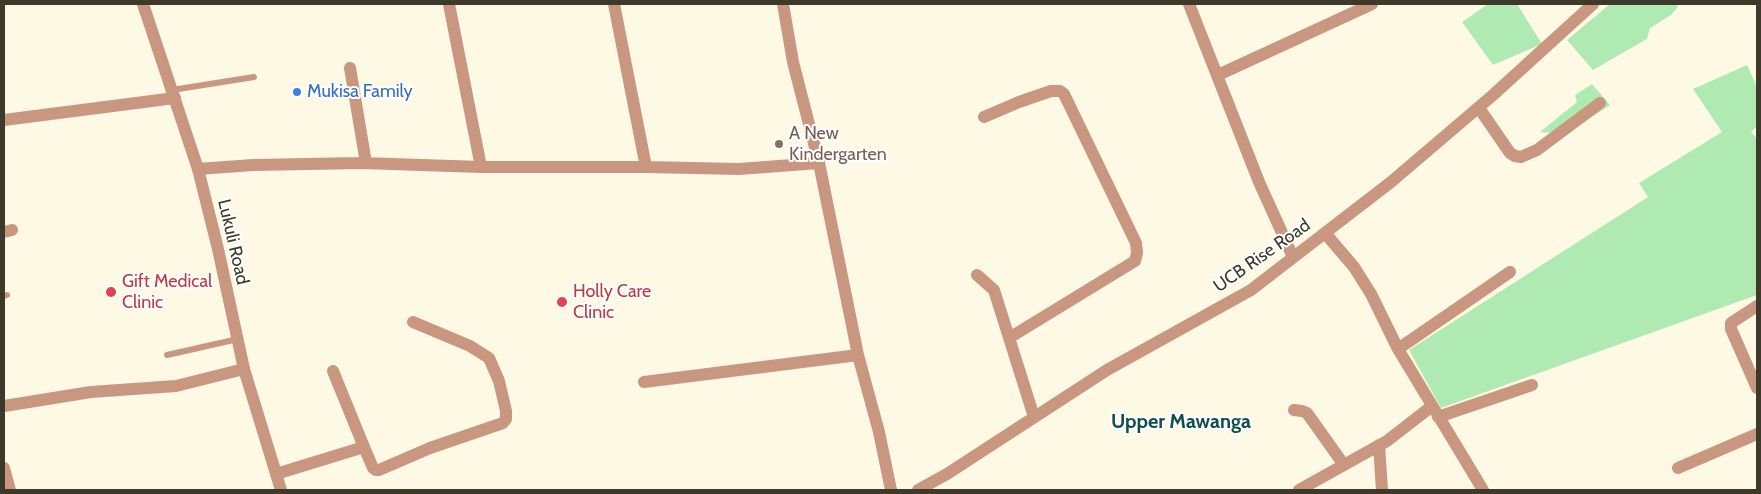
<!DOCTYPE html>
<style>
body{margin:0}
#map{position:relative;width:1761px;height:494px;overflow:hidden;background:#fef9e4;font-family:Cabin,sans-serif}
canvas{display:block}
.frame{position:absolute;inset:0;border:5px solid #3d3a2c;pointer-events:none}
</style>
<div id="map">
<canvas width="1761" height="494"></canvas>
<div class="frame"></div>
</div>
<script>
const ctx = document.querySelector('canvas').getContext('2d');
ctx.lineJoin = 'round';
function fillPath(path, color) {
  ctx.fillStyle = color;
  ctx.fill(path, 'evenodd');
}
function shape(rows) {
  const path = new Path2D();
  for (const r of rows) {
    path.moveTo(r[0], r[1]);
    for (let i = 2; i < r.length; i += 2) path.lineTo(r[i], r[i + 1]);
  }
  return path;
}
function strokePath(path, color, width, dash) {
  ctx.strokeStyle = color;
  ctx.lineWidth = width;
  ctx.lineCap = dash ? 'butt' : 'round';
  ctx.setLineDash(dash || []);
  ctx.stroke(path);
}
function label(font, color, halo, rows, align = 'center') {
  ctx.font = font + ' Cabin,sans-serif';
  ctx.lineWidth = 4;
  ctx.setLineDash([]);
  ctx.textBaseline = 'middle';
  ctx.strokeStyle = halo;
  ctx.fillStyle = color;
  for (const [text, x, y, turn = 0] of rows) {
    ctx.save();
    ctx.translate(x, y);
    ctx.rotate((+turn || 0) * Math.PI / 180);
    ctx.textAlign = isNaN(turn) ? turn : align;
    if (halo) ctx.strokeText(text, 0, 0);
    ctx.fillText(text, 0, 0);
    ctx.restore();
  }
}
fillPath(shape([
 [1488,4,1517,4,1542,44,1493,65,1462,22],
 [1610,4,1676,4,1678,7,1671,15,1650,28,1647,39,1593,70,1567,40],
 [1747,65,1757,87,1757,126,1751,132,1757,139,1757,295,1441,408,1409,350,1648,197,1639,183,1722,132,1693,89],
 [1592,84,1610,105,1566,134,1540,132,1577,102,1575,95]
]), '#b0eab3');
strokePath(shape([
 [172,90,254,77],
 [4,296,7,295],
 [167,355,238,339]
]), '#c99680', 6);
strokePath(shape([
 [449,4,481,167],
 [614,4,646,167],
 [783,4,793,62,819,163,858,355,879,432,891,490],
 [1189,4,1259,182,1293,257],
 [350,68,366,163],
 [1218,75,1372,4],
 [1479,108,1510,153,1515,156,1521,157,1537,150,1600,103],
 [984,117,1019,102,1051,91,1060,91,1064,94,1136,243,1137,253,1135,261,1009,338],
 [4,120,175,98],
 [198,169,253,165,362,163,481,167,646,167,739,169,819,163],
 [4,232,12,230],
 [1325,233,1354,267,1371,294,1398,349,1483,490],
 [977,275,994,290,1034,417],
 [1757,306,1731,323,1731,329,1757,388],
 [1398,349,1510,272],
 [333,371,364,447],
 [644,382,858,355],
 [4,406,91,392,176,386,244,369],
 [1294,410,1302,411,1307,413,1344,465],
 [1438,417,1532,385],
 [1379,445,1382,490],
 [4,468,10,490],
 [1678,468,1757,434],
 [276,474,364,447,373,468,376,470,379,470,430,448,503,423,506,419,506,411,499,381,489,358,470,346,413,322],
 [918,490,947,474,1107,370,1251,290,1391,182,1493,95,1593,4],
 [1299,490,1387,441,1432,406]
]), '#c99680', 12);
strokePath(shape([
 [143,4,198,169,218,249,244,369,281,490]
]), '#c99680', 12);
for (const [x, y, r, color] of [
 [297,92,5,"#3f7fe0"],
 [779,144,5,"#8d6e63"],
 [111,292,6,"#e0444e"],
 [562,302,6,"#e0444e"]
]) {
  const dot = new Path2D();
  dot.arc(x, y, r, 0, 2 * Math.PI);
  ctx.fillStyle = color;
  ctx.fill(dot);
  strokePath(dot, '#fff', 2);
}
label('18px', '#366cbe', '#fff', [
 ["Mukisa Family",307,92]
], 'left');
label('18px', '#785e54', '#fff', [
 ["A New",789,134],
 ["Kindergarten",789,155]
], 'left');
label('18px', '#3d3a2c', '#fff', [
 ["Lukuli Road",233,242,77],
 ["UCB Rise Road",1262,256,-35]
]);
label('18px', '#be3a42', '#fff', [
 ["Gift Medical",122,282],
 ["Clinic",122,303],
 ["Holly Care",573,292],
 ["Clinic",573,313]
], 'left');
label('bold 20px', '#104e4d', '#fff', [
 ["Upper Mawanga",1181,422]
]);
</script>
